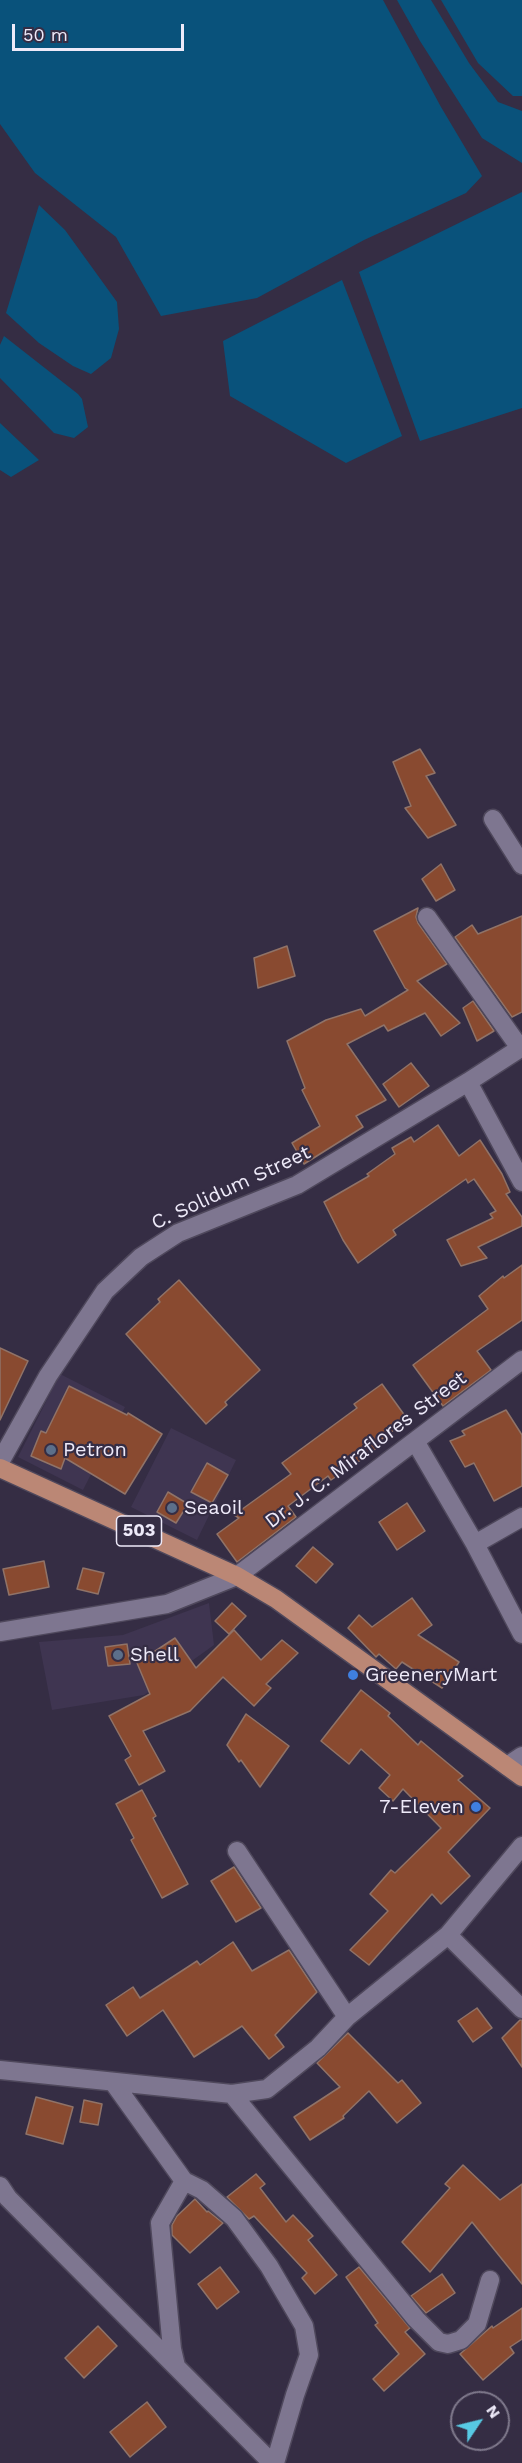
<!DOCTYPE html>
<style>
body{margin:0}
#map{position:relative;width:522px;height:2463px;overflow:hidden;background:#352d44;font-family:"Work Sans",sans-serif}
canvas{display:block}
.north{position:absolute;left:450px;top:2391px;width:60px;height:60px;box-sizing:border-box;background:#352d44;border:2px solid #7f798c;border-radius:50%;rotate:55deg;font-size:16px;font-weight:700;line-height:24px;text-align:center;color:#eeeaf9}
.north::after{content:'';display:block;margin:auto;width:21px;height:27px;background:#57c9e3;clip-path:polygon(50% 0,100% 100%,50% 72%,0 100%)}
.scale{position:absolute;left:12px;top:24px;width:172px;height:27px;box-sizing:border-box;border:3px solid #eeeaf9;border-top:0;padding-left:8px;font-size:18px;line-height:21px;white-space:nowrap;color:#eeeaf9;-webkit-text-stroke:4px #352d44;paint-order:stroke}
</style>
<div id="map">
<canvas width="522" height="2463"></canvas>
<div class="north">N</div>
<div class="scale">50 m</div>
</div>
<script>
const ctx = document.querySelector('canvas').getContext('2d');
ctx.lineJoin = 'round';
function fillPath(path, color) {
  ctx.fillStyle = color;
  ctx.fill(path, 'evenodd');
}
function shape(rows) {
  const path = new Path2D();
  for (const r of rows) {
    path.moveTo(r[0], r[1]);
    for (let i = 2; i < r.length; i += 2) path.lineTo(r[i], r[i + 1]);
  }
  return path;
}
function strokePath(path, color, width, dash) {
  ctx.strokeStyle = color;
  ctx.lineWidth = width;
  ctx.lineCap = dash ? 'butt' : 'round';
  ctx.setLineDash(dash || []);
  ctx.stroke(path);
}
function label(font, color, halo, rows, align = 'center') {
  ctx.font = font + ' "Work Sans",sans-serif';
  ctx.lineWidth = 4.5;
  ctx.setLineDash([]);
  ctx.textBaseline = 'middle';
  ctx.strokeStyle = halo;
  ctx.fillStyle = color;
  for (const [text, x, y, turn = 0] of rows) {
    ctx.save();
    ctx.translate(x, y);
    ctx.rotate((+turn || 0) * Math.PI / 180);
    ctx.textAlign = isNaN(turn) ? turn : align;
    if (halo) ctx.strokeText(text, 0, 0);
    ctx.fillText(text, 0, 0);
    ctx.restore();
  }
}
fillPath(shape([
 [60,1374,125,1407,83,1490,18,1457],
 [171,1428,236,1460,197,1540,131,1507],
 [209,1603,214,1645,144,1695,52,1710,39,1642,123,1635]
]), '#3f3551');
fillPath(shape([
 [0,0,383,0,441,107,482,176,466,193,364,240,257,298,161,316,116,237,35,173,0,124],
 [397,0,431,0,469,63,498,102,522,111,522,163,482,138,420,41],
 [441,0,522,0,522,96,513,96,478,63],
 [522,192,522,408,420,441,359,272],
 [39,205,65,230,117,302,119,329,111,358,91,374,73,366,39,343,6,313],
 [342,280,402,436,346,463,230,396,223,341],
 [4,336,78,394,82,399,88,427,74,438,54,433,0,378,0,345],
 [0,423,39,460,11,477,0,470]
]), '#09527b');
const building = shape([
 [420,749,435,773,426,776,456,825,428,838,405,808,411,806,393,762,420,749],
 [441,864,455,890,436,901,422,879,441,864],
 [418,908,416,917,418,923,447,964,417,981,460,1023,441,1036,425,1013,388,1031,384,1025,347,1044,386,1100,356,1116,363,1127,304,1164,292,1143,320,1126,302,1090,305,1088,287,1041,326,1020,361,1009,365,1016,408,990,405,988,374,931,418,908],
 [522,916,522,1012,512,1017,455,937,472,925,478,934,522,916],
 [287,946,295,976,258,988,254,958,287,946],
 [473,1001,494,1031,477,1041,463,1008,473,1001],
 [411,1063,429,1086,399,1107,383,1084,411,1063],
 [438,1125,459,1156,480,1140,502,1174,510,1192,506,1194,522,1217,522,1226,478,1247,487,1258,461,1266,447,1240,493,1218,490,1214,496,1211,474,1179,468,1183,466,1179,393,1230,396,1235,358,1263,343,1240,324,1202,369,1176,367,1174,395,1154,392,1148,411,1137,414,1142,438,1125],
 [522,1265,522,1320,477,1351,491,1370,443,1406,413,1365,488,1309,479,1296,503,1276,504,1278,522,1265],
 [179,1280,260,1370,225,1402,227,1405,206,1424,126,1334,160,1302,158,1299,179,1280],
 [0,1348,28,1361,0,1420,0,1348],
 [382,1384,408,1420,375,1444,377,1448,358,1462,331,1480,328,1476,288,1506,296,1517,237,1562,217,1534,239,1518,234,1515,291,1474,282,1463,357,1408,354,1404,382,1384],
 [69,1386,127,1415,128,1413,162,1434,125,1494,65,1458,61,1469,31,1456,41,1431,46,1433,69,1386],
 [506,1410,522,1435,522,1486,494,1501,474,1463,465,1467,450,1441,465,1435,462,1431,506,1410],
 [207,1463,228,1475,212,1503,191,1492,207,1463],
 [168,1492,188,1504,176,1523,157,1512,168,1492],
 [407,1503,425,1531,397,1550,379,1522,407,1503],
 [313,1547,333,1564,316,1583,296,1566,313,1547],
 [44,1561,49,1587,9,1595,3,1569,44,1561],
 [83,1568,104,1573,98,1594,77,1589,83,1568],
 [412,1598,432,1625,418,1635,459,1662,442,1688,402,1662,396,1669,379,1654,376,1657,348,1628,359,1615,372,1627,412,1598],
 [232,1603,246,1616,229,1634,215,1621,232,1603],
 [234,1630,261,1660,282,1640,298,1653,266,1684,271,1688,254,1706,223,1677,190,1711,143,1731,165,1771,139,1785,125,1760,131,1756,109,1716,150,1694,137,1663,175,1638,196,1668,234,1630],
 [127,1644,130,1664,108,1666,105,1647,127,1644],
 [361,1690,390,1713,388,1716,418,1745,421,1741,463,1776,458,1780,490,1808,448,1852,470,1876,441,1904,432,1894,369,1965,350,1950,388,1911,370,1894,391,1870,395,1873,441,1828,403,1789,393,1801,379,1788,390,1775,361,1749,349,1764,321,1741,361,1690],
 [246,1714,289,1746,260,1787,241,1760,239,1762,227,1745,246,1714],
 [142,1790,156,1816,153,1818,188,1884,162,1898,131,1840,134,1838,116,1804,142,1790],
 [234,1867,261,1908,236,1922,211,1881,234,1867],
 [233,1942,252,1971,289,1950,317,1992,275,2035,284,2047,269,2059,242,2026,194,2057,163,2010,127,2036,106,2005,133,1987,140,1998,197,1961,200,1965,233,1942],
 [477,2008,492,2028,473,2042,458,2021,477,2008],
 [520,2020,522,2020,522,2067,502,2038,520,2020],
 [348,2033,398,2083,402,2080,421,2103,397,2123,369,2091,343,2116,344,2118,310,2140,294,2117,340,2087,317,2063,348,2033],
 [36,2097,73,2107,63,2144,26,2134,36,2097],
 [84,2100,102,2104,98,2125,80,2122,84,2100],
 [463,2165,500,2200,522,2184,522,2284,472,2222,430,2272,402,2242,450,2188,445,2184,463,2165],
 [256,2174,265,2184,260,2188,286,2222,293,2215,313,2236,308,2240,337,2275,315,2294,302,2278,307,2273,254,2216,249,2219,227,2197,256,2174],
 [195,2199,207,2212,208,2211,223,2223,190,2253,172,2235,172,2225,177,2216,195,2199],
 [220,2267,239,2292,217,2309,198,2284,220,2267],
 [359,2267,410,2328,405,2332,425,2354,384,2391,373,2379,399,2354,375,2325,378,2323,346,2277,359,2267],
 [442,2274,455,2293,426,2313,411,2296,442,2274],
 [522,2308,522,2339,510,2347,514,2353,483,2380,460,2354,492,2326,493,2328,522,2308],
 [98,2326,117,2346,84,2378,65,2358,98,2326],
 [147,2402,166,2427,130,2457,110,2432,147,2402]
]);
fillPath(building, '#894a30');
strokePath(building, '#907368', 1.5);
const minor = shape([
 [493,819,522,865],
 [427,917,520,1048],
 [468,1082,522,1182],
 [415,1441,475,1544,522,1634],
 [0,1462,48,1376,105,1291,141,1257,178,1233,297,1185,468,1082,522,1047],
 [475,1544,522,1517],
 [0,1632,167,1604,237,1576,522,1360],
 [507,1766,522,1756],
 [237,1851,347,2017],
 [448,1935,522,2009],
 [0,2070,232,2094,267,2089,318,2048,347,2017,448,1935,522,1846],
 [113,2082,184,2181,202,2190,234,2218,269,2266,304,2326,309,2355,295,2395,275,2463],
 [232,2094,416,2319,439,2342,448,2344,461,2340,477,2324,490,2280],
 [0,2186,8,2198,272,2463],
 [176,2366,172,2349,160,2223,184,2181]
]);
const major = shape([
 [0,1468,237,1576,276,1599,522,1777]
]);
strokePath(minor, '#4f485c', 21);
strokePath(major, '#4f485c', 21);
strokePath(minor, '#7e7690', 18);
strokePath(major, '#bb8775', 18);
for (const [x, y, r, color] of [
 [51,1450,6,"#5c6f8a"],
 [172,1508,6,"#5c6f8a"],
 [118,1655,6,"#5c6f8a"],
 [353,1675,6,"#3f7fe0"],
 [476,1807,6,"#3f7fe0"]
]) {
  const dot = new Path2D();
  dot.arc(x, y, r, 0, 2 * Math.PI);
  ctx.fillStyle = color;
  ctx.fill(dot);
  strokePath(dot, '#352d44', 2);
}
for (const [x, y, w] of [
 [139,1531,45]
]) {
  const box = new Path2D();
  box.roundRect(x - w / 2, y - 15, w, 30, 4.5);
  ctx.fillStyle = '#352d44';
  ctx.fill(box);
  strokePath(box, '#eeeaf9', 1.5);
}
label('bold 18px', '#eeeaf9', null, [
 ["503",139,1531]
]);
label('20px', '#eeeaf9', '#352d44', [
 ["C. Solidum Street",231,1188,-25],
 ["Dr. J. C. Miraflores Street",366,1450,-37]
]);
label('20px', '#eeeaf9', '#352d44', [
 ["Petron",63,1450],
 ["Seaoil",184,1508],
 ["Shell",130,1655],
 ["GreeneryMart",365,1675],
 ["7-Eleven",464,1807,"right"]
], 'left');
</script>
